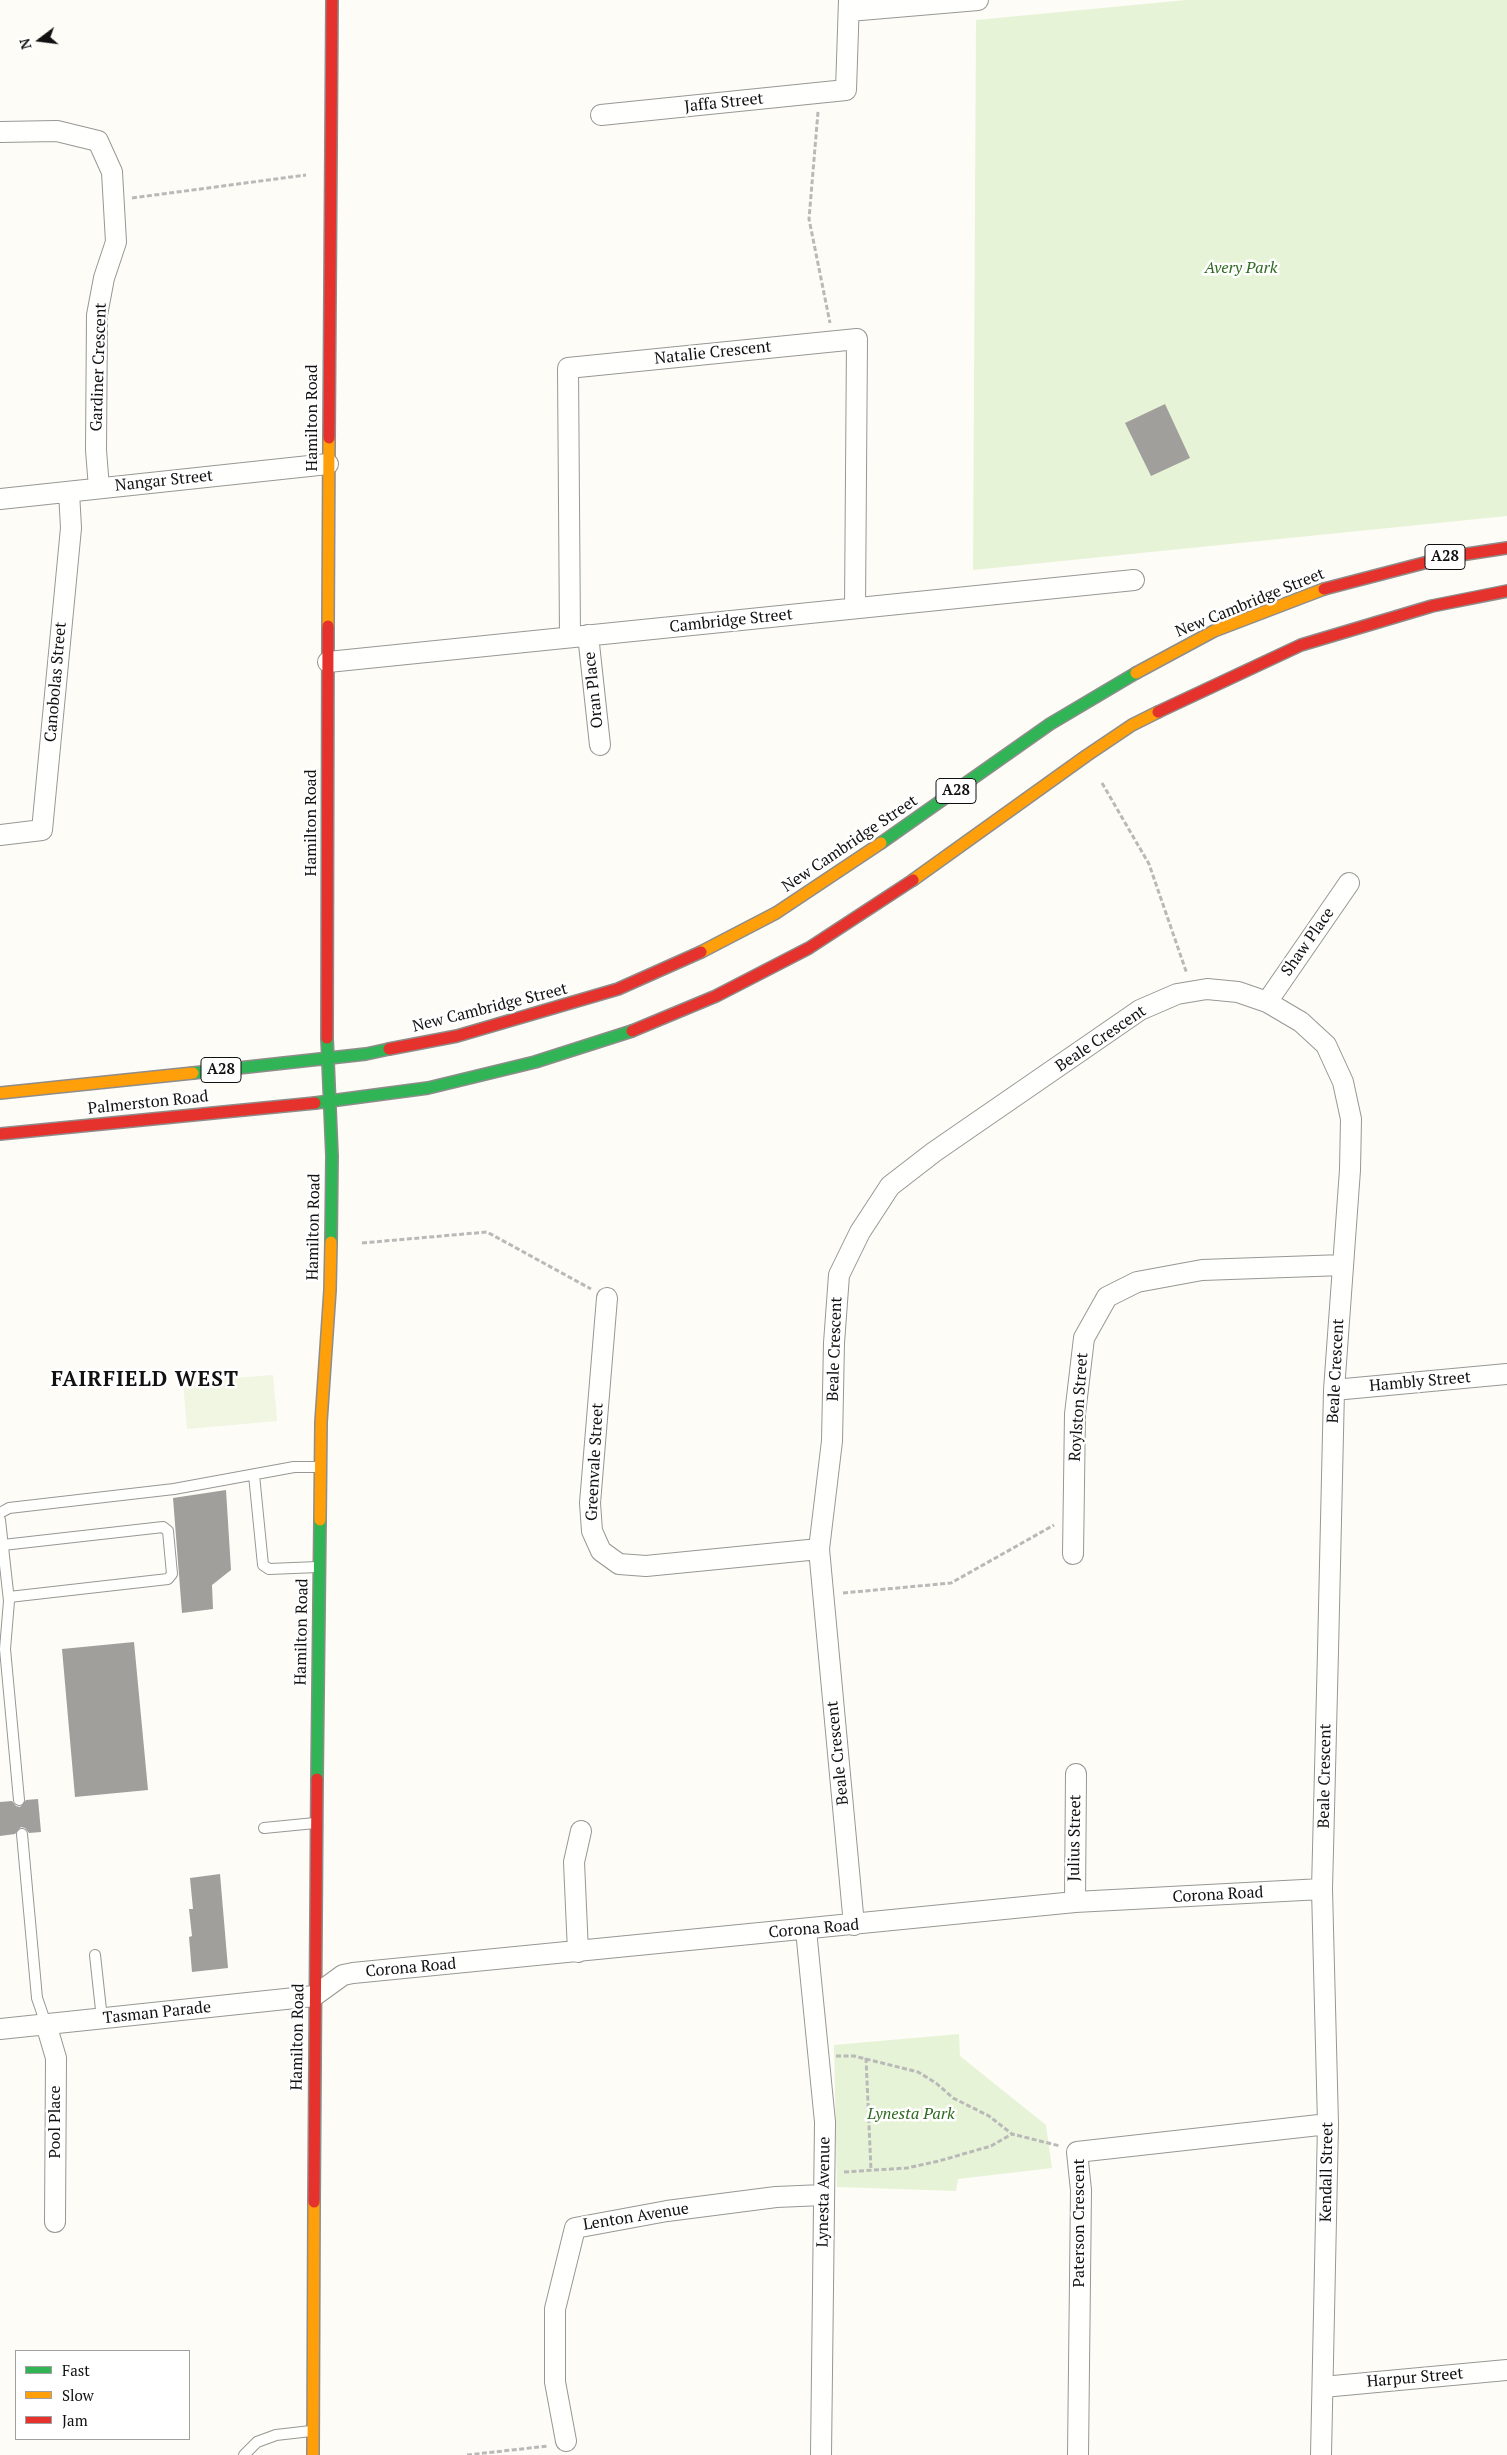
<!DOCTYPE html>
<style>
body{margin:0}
#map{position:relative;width:1507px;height:2455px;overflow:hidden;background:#fdfcf7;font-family:"PT Serif",serif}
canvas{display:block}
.legend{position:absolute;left:15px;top:2350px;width:175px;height:90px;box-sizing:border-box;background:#fff;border:1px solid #a0a0a0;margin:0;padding:6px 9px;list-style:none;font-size:15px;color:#111}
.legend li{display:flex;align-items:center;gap:10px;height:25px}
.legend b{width:25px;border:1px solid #a0a0a0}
.north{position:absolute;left:15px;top:15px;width:50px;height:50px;-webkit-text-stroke:4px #fff;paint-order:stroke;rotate:255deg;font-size:14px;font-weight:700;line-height:20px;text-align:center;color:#111}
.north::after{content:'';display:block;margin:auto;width:18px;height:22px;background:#111;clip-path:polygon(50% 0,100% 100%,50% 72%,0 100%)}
</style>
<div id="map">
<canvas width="1507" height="2455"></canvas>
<ul class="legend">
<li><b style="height:6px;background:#30b455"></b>Fast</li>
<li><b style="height:6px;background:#ff9f0a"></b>Slow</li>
<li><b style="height:6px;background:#e5322d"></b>Jam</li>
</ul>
<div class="north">N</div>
</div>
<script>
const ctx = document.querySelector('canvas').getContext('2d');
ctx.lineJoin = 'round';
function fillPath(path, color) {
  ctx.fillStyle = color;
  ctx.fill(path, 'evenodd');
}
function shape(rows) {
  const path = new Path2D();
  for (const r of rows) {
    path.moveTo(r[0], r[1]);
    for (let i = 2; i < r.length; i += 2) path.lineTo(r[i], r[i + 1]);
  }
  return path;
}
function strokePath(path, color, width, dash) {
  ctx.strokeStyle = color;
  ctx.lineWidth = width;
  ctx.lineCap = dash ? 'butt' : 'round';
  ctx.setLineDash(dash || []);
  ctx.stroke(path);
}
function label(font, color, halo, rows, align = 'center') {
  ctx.font = font + ' "PT Serif",serif';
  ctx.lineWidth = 5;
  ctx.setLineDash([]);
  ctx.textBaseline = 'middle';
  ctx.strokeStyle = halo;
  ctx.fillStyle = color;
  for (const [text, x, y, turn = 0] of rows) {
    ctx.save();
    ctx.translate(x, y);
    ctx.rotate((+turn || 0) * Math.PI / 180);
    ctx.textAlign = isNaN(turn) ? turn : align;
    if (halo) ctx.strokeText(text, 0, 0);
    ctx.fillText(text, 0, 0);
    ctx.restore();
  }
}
fillPath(shape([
 [1186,0,1507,0,1507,516,973,570,976,20],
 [959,2034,960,2056,1046,2125,1052,2168,958,2179,956,2191,837,2187,834,2045]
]), '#e7f3d7');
fillPath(shape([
 [273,1375,277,1421,187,1429,183,1382]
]), '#f0f6e1');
fillPath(shape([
 [1165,404,1190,458,1151,476,1125,423],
 [226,1490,231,1570,212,1585,213,1609,182,1613,173,1498],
 [134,1642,148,1790,75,1797,62,1649],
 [38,1799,41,1832,29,1833,25,1828,21,1827,15,1834,0,1836,0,1802,12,1801,16,1806,20,1807,26,1800],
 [220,1874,228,1968,192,1972,189,1937,192,1936,189,1909,193,1909,190,1878]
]), '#a19f9c');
const lane = shape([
 [254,1475,263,1565,269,1569,318,1567],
 [0,1513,9,1508,174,1489,294,1467,319,1467],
 [0,1520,9,1601,5,1649,19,1800],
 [3,1545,163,1527,168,1531,172,1574,168,1579,9,1597],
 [264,1828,315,1823],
 [22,1834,37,1998,46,2024],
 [95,1955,102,2019],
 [244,2455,257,2442,276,2435,311,2431]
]);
const street = shape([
 [849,11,978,0],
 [601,115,846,90,849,0],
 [0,132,57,131,98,141,112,172,116,242,104,278,97,315,96,450,99,488],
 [0,499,328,464],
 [588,635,600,745],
 [570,637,568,368,857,339,855,608],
 [328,662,1134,580],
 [0,835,42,830,71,528,69,492],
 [1267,1002,1349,883],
 [607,1298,590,1503,592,1531,601,1551,619,1564,646,1566,819,1549],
 [1334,1390,1507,1374],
 [1073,1554,1075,1414,1084,1338,1107,1297,1137,1282,1202,1270,1343,1265],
 [1075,1902,1076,1774],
 [854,1925,819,1549,832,1441,834,1343,839,1275,860,1232,890,1186,934,1152,1140,1010,1177,994,1207,989,1238,992,1267,1002,1301,1022,1326,1045,1343,1082,1351,1119,1350,1170,1334,1390,1328,1651,1322,1889,1328,2124,1321,2455],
 [806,1930,825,2122,821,2455],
 [578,1952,574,1862,581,1831],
 [46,2024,56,2058,55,2222],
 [0,2029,314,1996,343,1975,353,1973,1075,1902,1322,1889],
 [1323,2387,1507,2370],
 [566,2441,555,2382,555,2309,575,2228,667,2211,776,2197,823,2195],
 [1078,2455,1081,2190,1077,2152,1328,2124]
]);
const fast = shape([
 [881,843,1050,724,1136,673],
 [327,1038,332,1156,331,1242],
 [193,1073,366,1054,389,1049],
 [315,1103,428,1088,535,1062,632,1031],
 [317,1779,320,1520]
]);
const slow = shape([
 [328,626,329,438],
 [1136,673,1214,631,1324,589],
 [913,880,1086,756,1132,725,1158,712],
 [701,952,776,913,881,843],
 [0,1093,193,1073],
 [320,1520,321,1422,330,1290,331,1242],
 [313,2455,314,2202]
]);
const jam = shape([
 [329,438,332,0],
 [1324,589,1447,557,1507,548],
 [1158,712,1301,645,1432,606,1507,591],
 [632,1031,716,996,809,948,913,880],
 [327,1038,328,626],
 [389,1049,457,1036,618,989,701,952],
 [0,1134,315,1103],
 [314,2202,317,1779]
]);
strokePath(lane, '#979795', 12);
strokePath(street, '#979795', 22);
strokePath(fast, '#8e8d8b', 14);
strokePath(slow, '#8e8d8b', 14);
strokePath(jam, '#8e8d8b', 14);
strokePath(shape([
 [818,112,809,219,830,323],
 [132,198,306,175],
 [1102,783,1149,864,1187,974],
 [362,1243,487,1232,591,1289],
 [843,1593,951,1583,1054,1525],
 [836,2056,854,2056,918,2072,936,2083,953,2098,989,2116,1012,2134,1060,2146],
 [866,2058,871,2170],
 [844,2172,907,2168,939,2161,991,2146,1012,2134],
 [467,2455,548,2446]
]), '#b9b9b8', 3, [5, 2.5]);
strokePath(lane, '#fffffe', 10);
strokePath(street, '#fffffe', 20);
strokePath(fast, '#30b455', 11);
strokePath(slow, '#ff9f0a', 11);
strokePath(jam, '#e5322d', 11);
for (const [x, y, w] of [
 [1445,557,40],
 [956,791,40],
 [221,1070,40]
]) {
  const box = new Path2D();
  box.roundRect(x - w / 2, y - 12.5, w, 25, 4);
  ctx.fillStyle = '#fff';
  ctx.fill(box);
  strokePath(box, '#111', 1);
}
label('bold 15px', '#111', null, [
 ["A28",1445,557],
 ["A28",956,791],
 ["A28",221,1070]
]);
label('16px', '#111', '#fff', [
 ["Jaffa Street",724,103,-6],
 ["Natalie Crescent",713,353,-6],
 ["Gardiner Crescent",99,367,-88],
 ["Hamilton Road",312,418,-90],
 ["Nangar Street",164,481,-6],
 ["New Cambridge Street",1250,603,-22],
 ["Cambridge Street",731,621,-6],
 ["Canobolas Street",56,682,-85],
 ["Oran Place",594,690,-96],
 ["Hamilton Road",311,823,-90],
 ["New Cambridge Street",850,844,-34],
 ["Shaw Place",1308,942,-55],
 ["New Cambridge Street",490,1008,-14],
 ["Beale Crescent",1101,1039,-34],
 ["Palmerston Road",148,1103,-6],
 ["Hamilton Road",314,1227,-89],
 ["Beale Crescent",835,1349,-88],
 ["Beale Crescent",1336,1371,-87],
 ["Hambly Street",1420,1382,-5],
 ["Roylston Street",1079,1407,-86],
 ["Greenvale Street",595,1462,-87],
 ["Hamilton Road",302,1632,-89],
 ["Beale Crescent",838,1753,-96],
 ["Beale Crescent",1325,1776,-89],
 ["Julius Street",1075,1838,-89],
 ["Corona Road",1218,1895,-3],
 ["Corona Road",814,1929,-5],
 ["Corona Road",411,1968,-5],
 ["Tasman Parade",157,2013,-6],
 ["Hamilton Road",298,2037,-89],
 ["Pool Place",55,2122,-90],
 ["Kendall Street",1327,2172,-89],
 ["Lynesta Avenue",824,2192,-89],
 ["Lenton Avenue",636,2217,-9],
 ["Paterson Crescent",1079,2223,-90],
 ["Harpur Street",1415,2378,-5]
]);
label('italic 16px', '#2f6b1f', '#fff', [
 ["Avery Park",1241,268],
 ["Lynesta Park",911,2114]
]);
ctx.letterSpacing = '1px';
label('bold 21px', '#111', '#fff', [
 ["FAIRFIELD WEST",145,1380]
]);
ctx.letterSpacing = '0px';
</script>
